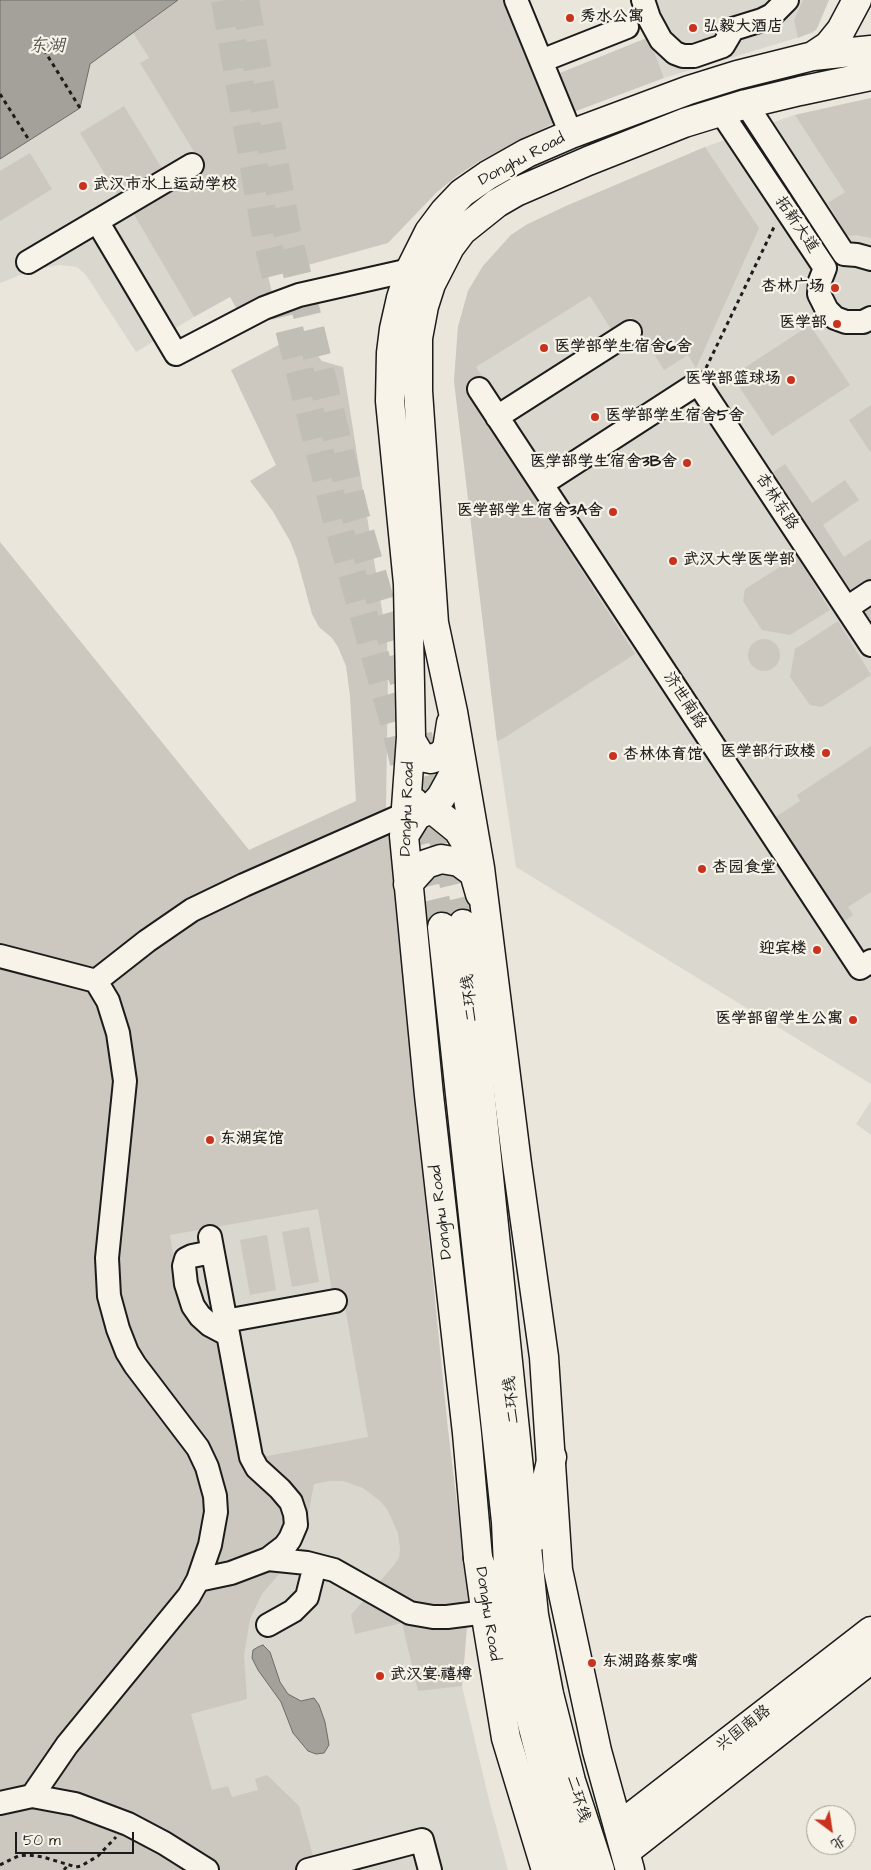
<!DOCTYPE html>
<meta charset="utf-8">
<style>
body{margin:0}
#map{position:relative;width:871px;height:1870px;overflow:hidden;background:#eae6dc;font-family:"Architects Daughter","LXGW WenKai TC",sans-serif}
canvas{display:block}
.north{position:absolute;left:806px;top:1805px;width:50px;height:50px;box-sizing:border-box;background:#f7f3e8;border:1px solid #9f9d96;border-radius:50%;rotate:149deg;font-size:14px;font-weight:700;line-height:20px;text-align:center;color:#1c1c1c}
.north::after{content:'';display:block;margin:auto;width:18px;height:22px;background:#c8321e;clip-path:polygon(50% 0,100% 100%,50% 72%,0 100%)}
.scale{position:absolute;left:15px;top:1832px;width:119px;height:22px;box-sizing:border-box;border:2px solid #1c1c1c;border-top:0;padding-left:6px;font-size:15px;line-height:18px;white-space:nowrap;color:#1c1c1c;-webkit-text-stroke:4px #f7f3e8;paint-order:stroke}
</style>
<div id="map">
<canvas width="871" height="1870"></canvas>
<div class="north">北</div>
<div class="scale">50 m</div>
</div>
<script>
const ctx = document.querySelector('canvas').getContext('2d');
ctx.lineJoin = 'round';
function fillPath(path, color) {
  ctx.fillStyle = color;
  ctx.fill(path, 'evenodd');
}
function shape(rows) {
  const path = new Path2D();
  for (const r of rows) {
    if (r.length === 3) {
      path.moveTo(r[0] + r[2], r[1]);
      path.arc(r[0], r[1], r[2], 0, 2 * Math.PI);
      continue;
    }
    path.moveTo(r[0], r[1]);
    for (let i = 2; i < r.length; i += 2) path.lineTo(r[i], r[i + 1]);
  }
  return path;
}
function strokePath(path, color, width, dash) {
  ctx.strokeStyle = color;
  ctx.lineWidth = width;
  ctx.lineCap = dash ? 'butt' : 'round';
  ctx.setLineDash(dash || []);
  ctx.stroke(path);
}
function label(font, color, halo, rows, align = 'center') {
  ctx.font = font + ' "Architects Daughter","LXGW WenKai TC",sans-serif';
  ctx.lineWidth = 4.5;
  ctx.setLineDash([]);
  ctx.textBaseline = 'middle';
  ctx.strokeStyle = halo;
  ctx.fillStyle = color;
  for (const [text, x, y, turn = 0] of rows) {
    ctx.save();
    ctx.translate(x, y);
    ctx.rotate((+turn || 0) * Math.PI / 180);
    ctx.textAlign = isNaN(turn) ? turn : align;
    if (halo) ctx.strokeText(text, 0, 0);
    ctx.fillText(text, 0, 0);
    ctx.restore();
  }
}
fillPath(shape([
 [635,0,829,0,818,27,813,33,664,78],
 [133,33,149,58,141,63,202,165,130,208,194,317,136,352,86,275,77,267,60,265,33,270,0,283,0,159,80,108,90,64],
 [871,98,871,1084,516,867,497,741,454,381,458,327,468,291,483,266,511,235,526,225,566,206,705,147,794,115],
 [0,542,249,850,356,801,448,1430,469,1602,462,1686,490,1804,508,1870,0,1870],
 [871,1101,871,1135,856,1124]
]), '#dad7ce');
fillPath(shape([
 [178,0,507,0,558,121,478,162,457,176,437,192,388,243,268,276,273,297,239,313,230,297,194,317,130,208,202,165,140,63,149,58,133,33],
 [803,0,829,0,816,30,798,38,794,20],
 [649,37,664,78,571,113,555,75],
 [871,98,871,238,856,235,847,236,828,203,845,192,795,115],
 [124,106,166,175,122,202,80,133],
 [705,147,759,228,696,368,688,355,664,370,631,317,611,329,590,296,476,367,498,401,480,412,635,654,504,738,497,741,454,381,458,327,468,291,483,266,511,235,526,225,566,206],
 [30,153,52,189,0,221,0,171],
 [810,325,850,385,772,436,732,376],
 [292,338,298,339,311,347,322,361,343,367,387,641,388,675,386,806,448,1430,469,1602,462,1686,418,1691,402,1623,355,1634,351,1615,394,1565,399,1558,400,1549,398,1533,387,1509,380,1501,363,1488,343,1481,330,1481,314,1484,308,1516,304,1529,286,1566,262,1594,250,1619,244,1655,247,1699,191,1714,212,1790,228,1786,232,1797,258,1790,255,1779,267,1775,299,1806,317,1870,0,1870,0,542,249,850,356,801,350,696,346,666,338,647,332,638,319,627,312,614,297,559,290,541,272,510,250,481,276,465,231,370],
 [318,1209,333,1297,343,1296,368,1437,241,1461,219,1344,205,1330,177,1279,170,1235],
 [871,405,871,453,849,420],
 [785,464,812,503,845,480,859,500,823,525,844,557,871,539,871,634,767,476],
 [797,556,830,610,790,635,762,630,743,601,745,589],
 [838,621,871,675,822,707,810,705,790,677,795,649],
 [764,655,16],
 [871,746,871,892,848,907,853,915,841,924,771,820,800,801,797,795],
 [309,1227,319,1282,292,1287,282,1232],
 [267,1235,276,1290,250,1295,240,1240]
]), '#ccc8c0');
const water = shape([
 [0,0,178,0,90,64,80,108,0,159,0,0],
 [263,1645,270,1652,280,1682,288,1694,301,1701,314,1698,319,1705,325,1722,329,1745,324,1753,316,1754,308,1751,293,1733,281,1702,258,1670,252,1658,253,1650,258,1647,263,1645]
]);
fillPath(water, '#a3a19a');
strokePath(water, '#6d6c68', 1);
strokePath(shape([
 [225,0,266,236,337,521,396,729,442,927],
 [245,0,287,232,355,514,406,689],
 [418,735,463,924]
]), '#c1beb6', 28, [28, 14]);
const minor = shape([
 [516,0,571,134],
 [643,0,649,18,661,40,675,53,683,56,694,56,723,46,733,29,762,20,772,15,787,0],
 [541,61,627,27],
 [746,104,844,254,857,255,871,259],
 [721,112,825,268,820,281,819,294,827,310,835,318,846,322,863,322,871,318],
 [97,221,176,354,264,308,299,295,410,270],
 [28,262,192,165],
 [479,389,860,968,871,961],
 [497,417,630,332],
 [542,484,698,383,871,645],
 [847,608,871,592],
 [0,956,96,981,108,1001,118,1033,125,1081,107,1258,109,1296,118,1329,127,1352,135,1365,198,1448,207,1467,215,1496,216,1512,210,1545,198,1580,189,1596,67,1745,32,1796],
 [96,981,147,941,192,910,244,885,405,814],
 [212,1252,192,1256,186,1259,184,1266,186,1284,193,1306,200,1316,210,1325,227,1334],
 [225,1321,335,1301],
 [268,1559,307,1563,334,1570,410,1613,433,1617,447,1617,486,1612],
 [198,1580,231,1573,268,1559,285,1546,290,1539,296,1525,295,1514,291,1502,280,1489,257,1468,251,1457,210,1237],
 [268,1625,293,1611,307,1597,315,1565],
 [0,1803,32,1796,75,1804,128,1824,164,1843,207,1870],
 [308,1870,422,1840,430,1870]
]);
const major = shape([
 [813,56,828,46,841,30,857,0],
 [411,740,421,757,431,759,440,756,447,749,451,723],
 [414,802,416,806,429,810,441,797,452,777,460,754],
 [404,836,417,815,429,810,437,813,458,830,475,858],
 [408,884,426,864,441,859,459,862,474,873,480,894],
 [618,1827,871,1631],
 [625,1852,871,1659],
 [546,1870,506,1738,487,1623,478,1558,467,1433,429,1095,404,836,411,737,408,584,390,401,391,353,394,329,401,298,410,270,429,232,444,212,462,193,488,175,527,153,571,134,689,90,737,75,813,56,871,50],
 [630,1870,597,1751,558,1570,544,1357,517,1164,480,868,453,712,434,623,418,391,418,338,424,306,431,284,450,247,462,231,497,203,516,192,588,161,684,123,746,104,800,91,871,76]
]);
const highway = shape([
 [463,924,534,1615,549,1694,571,1781,600,1870],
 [442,927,506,1522,510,1609,526,1700,548,1786,574,1870],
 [538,1536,539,1512,552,1457],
 [478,1558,502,1628]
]);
strokePath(minor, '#1c1c1c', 26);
strokePath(major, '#1c1c1c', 31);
strokePath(highway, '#1c1c1c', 31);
strokePath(shape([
 [44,50,80,108],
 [0,94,29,140],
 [706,368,775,225],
 [0,1865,18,1856,28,1855,43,1857,76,1867,81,1866,98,1856,116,1837],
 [64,1870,68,1865]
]), '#1c1c1c', 3, [4, 4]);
strokePath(minor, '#f7f3e8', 22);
strokePath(major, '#f7f3e8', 28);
strokePath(highway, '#f7f3e8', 28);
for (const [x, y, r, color] of [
 [570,18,5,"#c8321e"],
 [693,28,5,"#c8321e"],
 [83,186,5,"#c8321e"],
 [835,288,5,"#c8321e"],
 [837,324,5,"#c8321e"],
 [544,348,5,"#c8321e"],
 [791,380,5,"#c8321e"],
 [595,417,5,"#c8321e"],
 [687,463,5,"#c8321e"],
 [613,512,5,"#c8321e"],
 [673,561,5,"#c8321e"],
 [826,753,5,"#c8321e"],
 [613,756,5,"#c8321e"],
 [702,869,5,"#c8321e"],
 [817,950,5,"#c8321e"],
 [853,1020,5,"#c8321e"],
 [210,1140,5,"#c8321e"],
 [592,1663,5,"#c8321e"],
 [380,1676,5,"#c8321e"]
]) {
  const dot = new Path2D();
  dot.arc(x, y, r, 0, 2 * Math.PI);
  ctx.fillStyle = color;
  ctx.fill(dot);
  strokePath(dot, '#f7f3e8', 2);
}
label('bold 16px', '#1c1c1c', '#f7f3e8', [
 ["秀水公寓",580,18],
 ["弘毅大酒店",703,28],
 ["武汉市水上运动学校",93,186],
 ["杏林广场",825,288,"right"],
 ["医学部",827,324,"right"],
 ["医学部学生宿舍6舍",554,348],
 ["医学部篮球场",781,380,"right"],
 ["医学部学生宿舍5舍",605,417],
 ["医学部学生宿舍3B舍",677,463,"right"],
 ["医学部学生宿舍3A舍",603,512,"right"],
 ["武汉大学医学部",683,561],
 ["医学部行政楼",816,753,"right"],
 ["杏林体育馆",623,756],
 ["杏园食堂",712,869],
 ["迎宾楼",807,950,"right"],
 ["医学部留学生公寓",843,1020,"right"],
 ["东湖宾馆",220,1140],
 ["东湖路蔡家嘴",602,1663],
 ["武汉宴·禧樽",390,1676]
], 'left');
label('16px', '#1c1c1c', '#f7f3e8', [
 ["Donghu Road",522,160,-28],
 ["拓新大道",796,225,56],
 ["杏林东路",776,502,57],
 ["济世南路",684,701,57],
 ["Donghu Road",408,809,-88],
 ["二环线",471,998,-96],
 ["Donghu Road",442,1212,-97],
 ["二环线",513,1400,-96],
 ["Donghu Road",487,1614,81],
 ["兴国南路",744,1729,-38],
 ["二环线",577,1799,73]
]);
label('italic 18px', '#52514e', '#f7f3e8', [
 ["东湖",47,47]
]);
</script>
